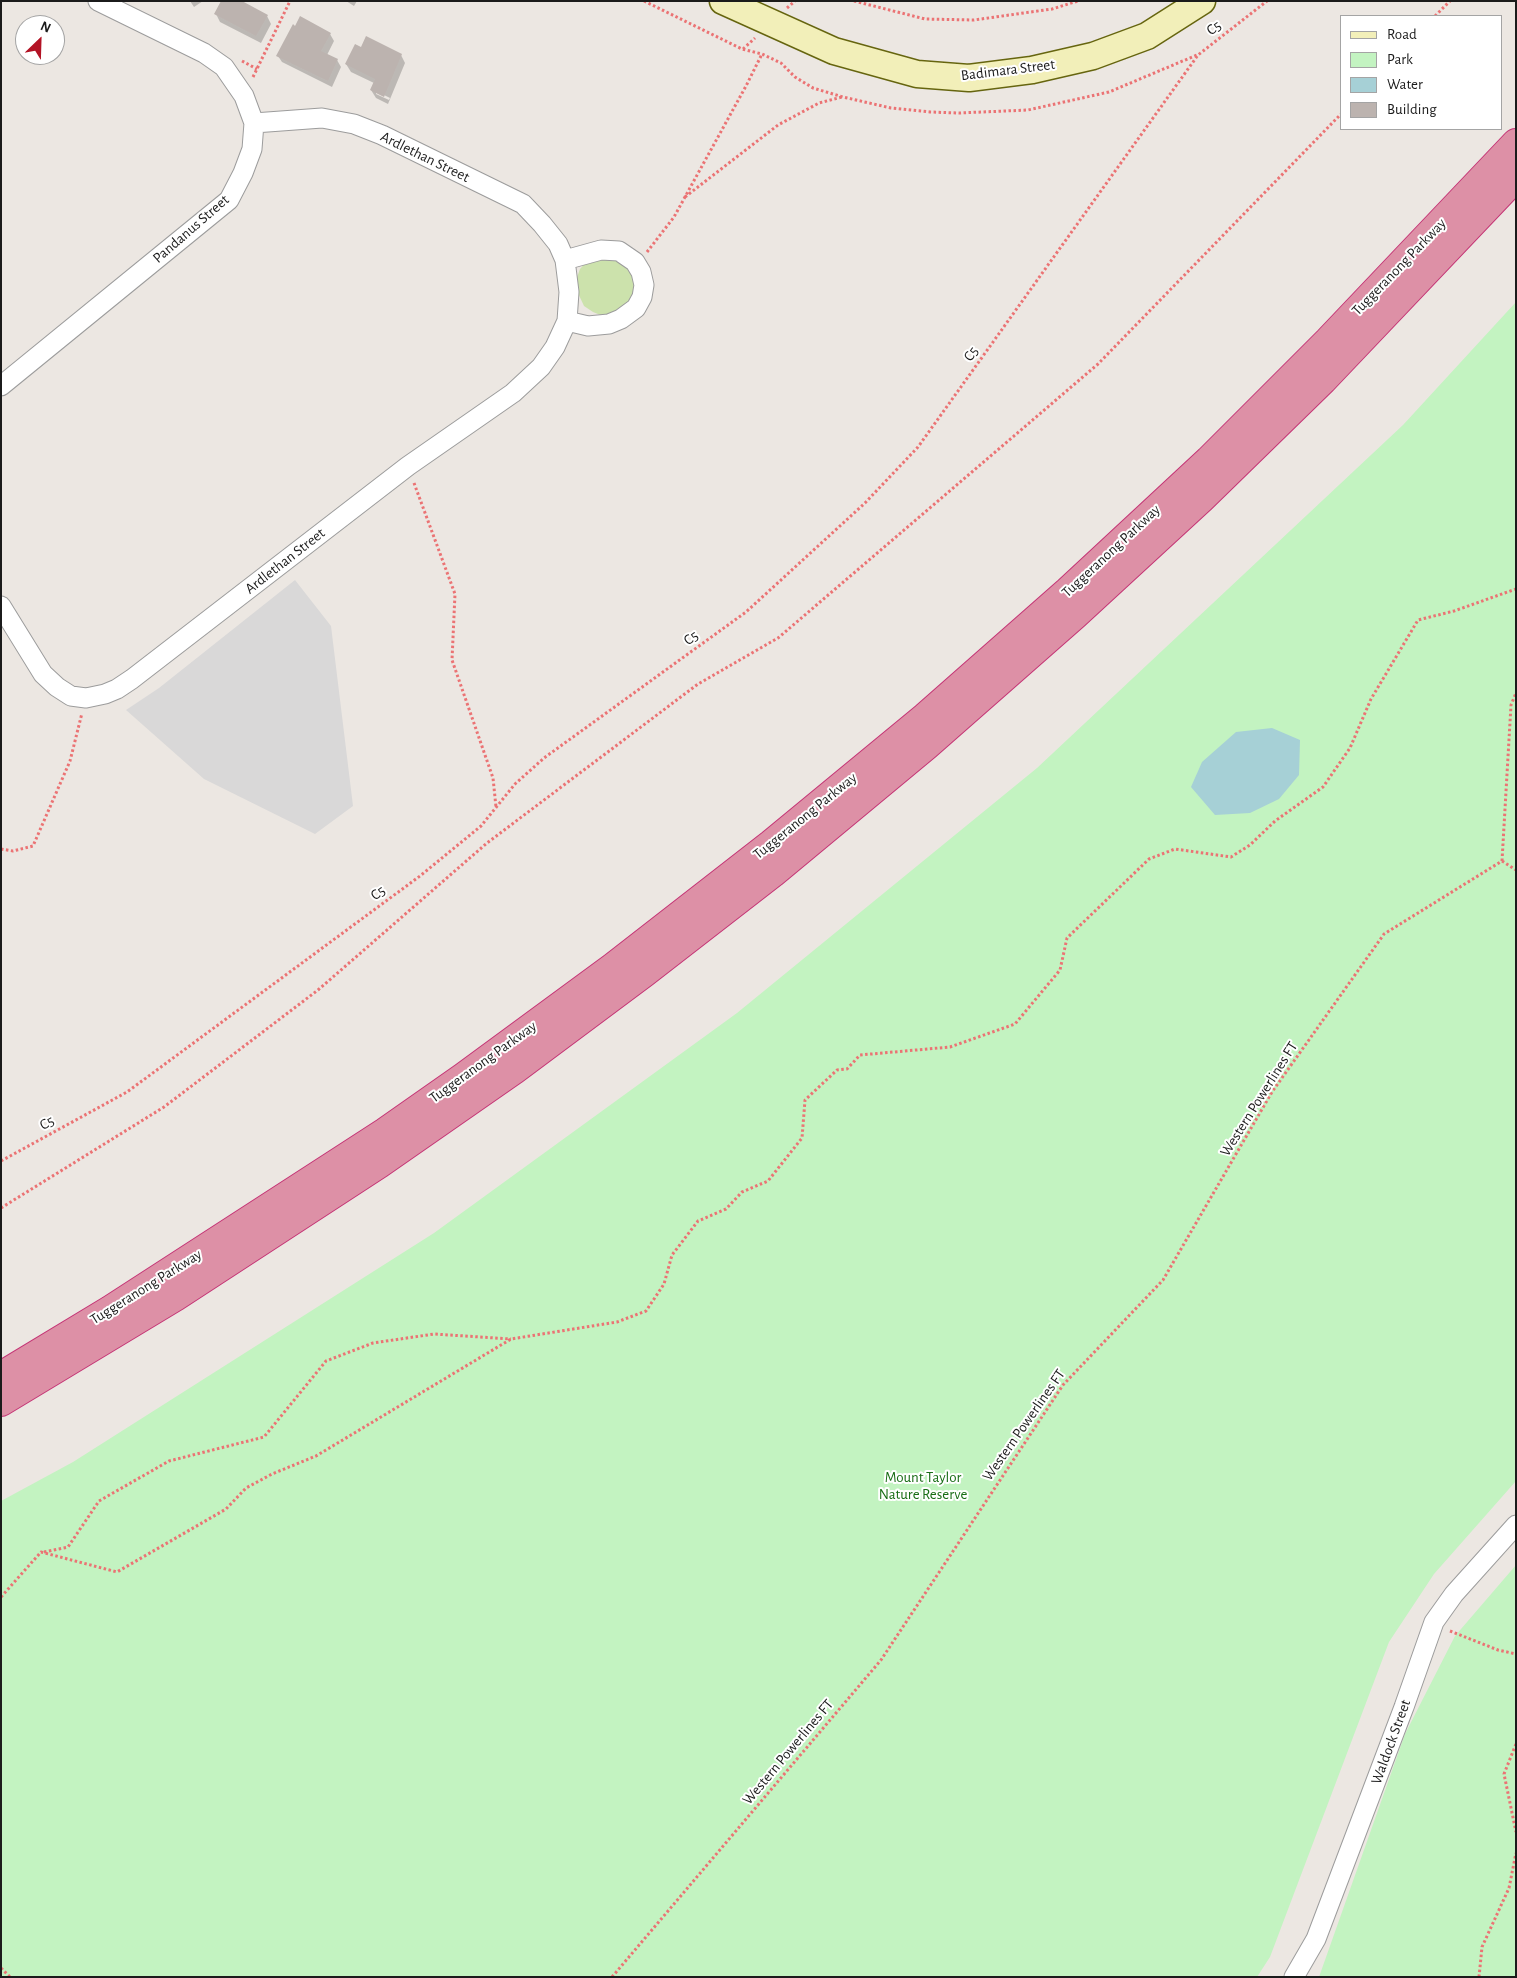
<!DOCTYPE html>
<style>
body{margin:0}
#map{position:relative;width:1517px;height:1978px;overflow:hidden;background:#ece7e2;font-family:"Alegreya Sans",sans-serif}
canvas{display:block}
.frame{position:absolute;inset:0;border:2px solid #1b1b1b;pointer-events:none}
.legend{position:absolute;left:1340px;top:15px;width:162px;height:115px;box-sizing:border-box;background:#fff;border:1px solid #a4a4a4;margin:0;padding:6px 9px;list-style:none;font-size:15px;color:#1b1b1b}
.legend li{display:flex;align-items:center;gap:10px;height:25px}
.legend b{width:25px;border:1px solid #a4a4a4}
.north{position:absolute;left:15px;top:15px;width:50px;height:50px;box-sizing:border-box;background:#fff;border:1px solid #a4a4a4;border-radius:50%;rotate:24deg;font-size:14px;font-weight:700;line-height:20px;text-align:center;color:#1b1b1b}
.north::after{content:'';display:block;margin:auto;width:18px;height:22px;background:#b31325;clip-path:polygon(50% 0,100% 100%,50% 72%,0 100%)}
</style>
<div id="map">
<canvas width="1517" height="1978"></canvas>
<div class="frame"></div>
<ul class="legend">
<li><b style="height:6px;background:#f2efb9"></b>Road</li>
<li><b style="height:14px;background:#c3f3c1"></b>Park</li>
<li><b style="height:14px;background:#a6d0d6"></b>Water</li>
<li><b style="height:14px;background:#bcb3af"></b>Building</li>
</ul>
<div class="north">N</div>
</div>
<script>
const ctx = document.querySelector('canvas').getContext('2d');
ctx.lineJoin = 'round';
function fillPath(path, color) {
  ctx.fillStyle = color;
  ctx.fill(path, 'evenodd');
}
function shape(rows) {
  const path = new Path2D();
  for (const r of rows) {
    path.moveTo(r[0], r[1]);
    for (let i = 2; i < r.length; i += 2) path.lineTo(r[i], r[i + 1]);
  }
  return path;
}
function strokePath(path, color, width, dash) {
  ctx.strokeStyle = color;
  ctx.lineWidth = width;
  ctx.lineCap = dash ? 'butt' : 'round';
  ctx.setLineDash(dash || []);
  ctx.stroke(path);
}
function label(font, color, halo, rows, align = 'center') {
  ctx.font = font + ' "Alegreya Sans",sans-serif';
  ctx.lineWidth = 4;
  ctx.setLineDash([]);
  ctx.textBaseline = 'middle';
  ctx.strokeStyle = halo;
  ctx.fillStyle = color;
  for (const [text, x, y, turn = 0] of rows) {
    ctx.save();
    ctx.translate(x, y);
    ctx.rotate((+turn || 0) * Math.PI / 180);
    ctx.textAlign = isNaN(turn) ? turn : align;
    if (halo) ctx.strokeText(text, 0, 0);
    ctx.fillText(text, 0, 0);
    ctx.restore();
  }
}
fillPath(shape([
 [295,580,331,626,353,806,315,834,204,779,126,710,159,688]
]), '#d9d8d8');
fillPath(shape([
 [613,254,639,279,629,309,603,316,593,312,584,306,577,291,576,280,580,269,587,261]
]), '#cce2ac');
fillPath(shape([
 [1516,302,1516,1481,1434,1574,1389,1642,1270,1957,1257,1977,1,1977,1,1501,73,1462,434,1233,737,1013,1037,768,1403,425],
 [1516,1565,1516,1977,1319,1977,1405,1734,1455,1636]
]), '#c3f3c1');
fillPath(shape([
 [1272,728,1300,740,1299,775,1279,799,1250,813,1215,815,1191,787,1202,762,1236,732]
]), '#a6d0d6');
fillPath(shape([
 [190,1,203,1,194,7],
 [346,1,357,1,354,6],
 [216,14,267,16,271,24,261,43,220,22],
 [330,34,334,41,327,55,337,60,341,67,332,87,282,62,278,56],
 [401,55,405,63,388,104,376,98,371,90,374,83,351,72,346,64],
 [376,91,390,98,389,100,376,94]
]), '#0003');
fillPath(shape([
 [221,1,242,1,268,15,256,36,214,14],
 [300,16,331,33,321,51,338,59,328,81,276,56,293,24,295,26],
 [366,36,402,54,384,97,370,90,375,79,345,64,355,44,361,47]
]), '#bcb3af');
const minor = shape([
 [565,260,601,250,619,251,635,262,641,272,644,285,642,297,636,308,621,319,609,324,588,326,567,321],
 [1,386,229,200,243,173,252,149,254,123,244,96,224,67,204,53,98,1],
 [1,606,43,674,57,687,71,696,86,698,105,694,117,689,132,679,408,466,513,393,541,367,555,347,567,321,569,292,565,260,558,244,542,224,523,204,382,135,354,124,322,118,254,123],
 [1294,1977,1316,1939,1404,1707,1434,1622,1454,1594,1516,1525]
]);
const secondary = shape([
 [723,1,834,51,917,74,969,78,1032,70,1093,56,1147,36,1202,1]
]);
const motorway = shape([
 [1,1376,110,1310,385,1132,462,1078,613,967,771,844,925,717,1068,591,1209,460,1328,341,1516,143],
 [1,1402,175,1297,379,1164,514,1070,644,973,773,873,926,746,1075,615,1201,499,1323,380,1516,177]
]);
strokePath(minor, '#9c9c9c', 21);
strokePath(secondary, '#66650f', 29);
strokePath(motorway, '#c43475', 30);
strokePath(shape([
 [644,1,742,49,762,54,781,63,795,77,813,88,843,97,891,108,930,112,959,113,1028,110,1109,92,1197,55],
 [854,1,925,19,974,20,1052,9,1078,1],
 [787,8,795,1],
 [1435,16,1450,1],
 [743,49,755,38],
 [242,61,257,69],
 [253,77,290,1],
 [685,197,778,125,819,103,842,97],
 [647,252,674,217,746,86,762,54],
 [414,483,455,594,452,660,493,778,496,807],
 [1,849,13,851,33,846,70,761,82,713],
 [1502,861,1511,705,1516,693],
 [1502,861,1516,870],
 [1,1161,127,1092,420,876,481,826,515,784,544,758,746,612,865,503,918,447,1198,55,1267,1],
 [1,1208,164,1107,318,990,487,843,698,684,778,638,1098,364,1341,114],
 [44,1552,68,1547,99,1501,169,1461,264,1437,326,1361,373,1343,434,1334,511,1339],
 [1,1597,41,1552,117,1572,226,1509,246,1488,272,1474,316,1456,511,1339,617,1322,646,1311,664,1284,672,1255,698,1221,726,1209,742,1192,768,1181,802,1138,805,1100,837,1070,847,1069,860,1055,950,1047,1015,1024,1060,970,1067,938,1149,859,1175,849,1231,857,1250,845,1275,821,1323,787,1350,748,1371,699,1418,620,1454,611,1516,589],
 [1450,1631,1498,1650,1516,1654],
 [1516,1744,1504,1774,1516,1832],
 [1,1968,10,1977],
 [612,1977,881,1660,1063,1385,1163,1280,1272,1092,1384,934,1502,861],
 [1479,1977,1482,1947,1509,1888,1516,1853]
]), '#eb7374', 3, [2.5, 2.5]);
strokePath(minor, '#fff', 19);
strokePath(secondary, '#f2efb9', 26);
strokePath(motorway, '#dd90a6', 28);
label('15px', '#1b1b1b', '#fff', [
 ["C5",1214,28,-37],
 ["Badimara Street",1008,70,-7],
 ["Ardlethan Street",425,157,26],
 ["Pandanus Street",191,229,-41],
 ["Tuggeranong Parkway",1399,267,-46],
 ["C5",971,354,-55],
 ["Tuggeranong Parkway",1111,551,-43],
 ["Ardlethan Street",285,561,-38],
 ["C5",691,638,-36],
 ["Tuggeranong Parkway",805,816,-39],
 ["C5",378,893,-36],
 ["Tuggeranong Parkway",483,1062,-36],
 ["Western Powerlines FT",1259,1099,-58],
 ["C5",47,1123,-29],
 ["Tuggeranong Parkway",146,1287,-32],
 ["Western Powerlines FT",1024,1425,-55],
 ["Waldock Street",1391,1742,-70],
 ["Western Powerlines FT",788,1752,-50]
]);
label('15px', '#186d15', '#fff', [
 ["Mount Taylor",923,1477],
 ["Nature Reserve",923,1494]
]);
</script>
